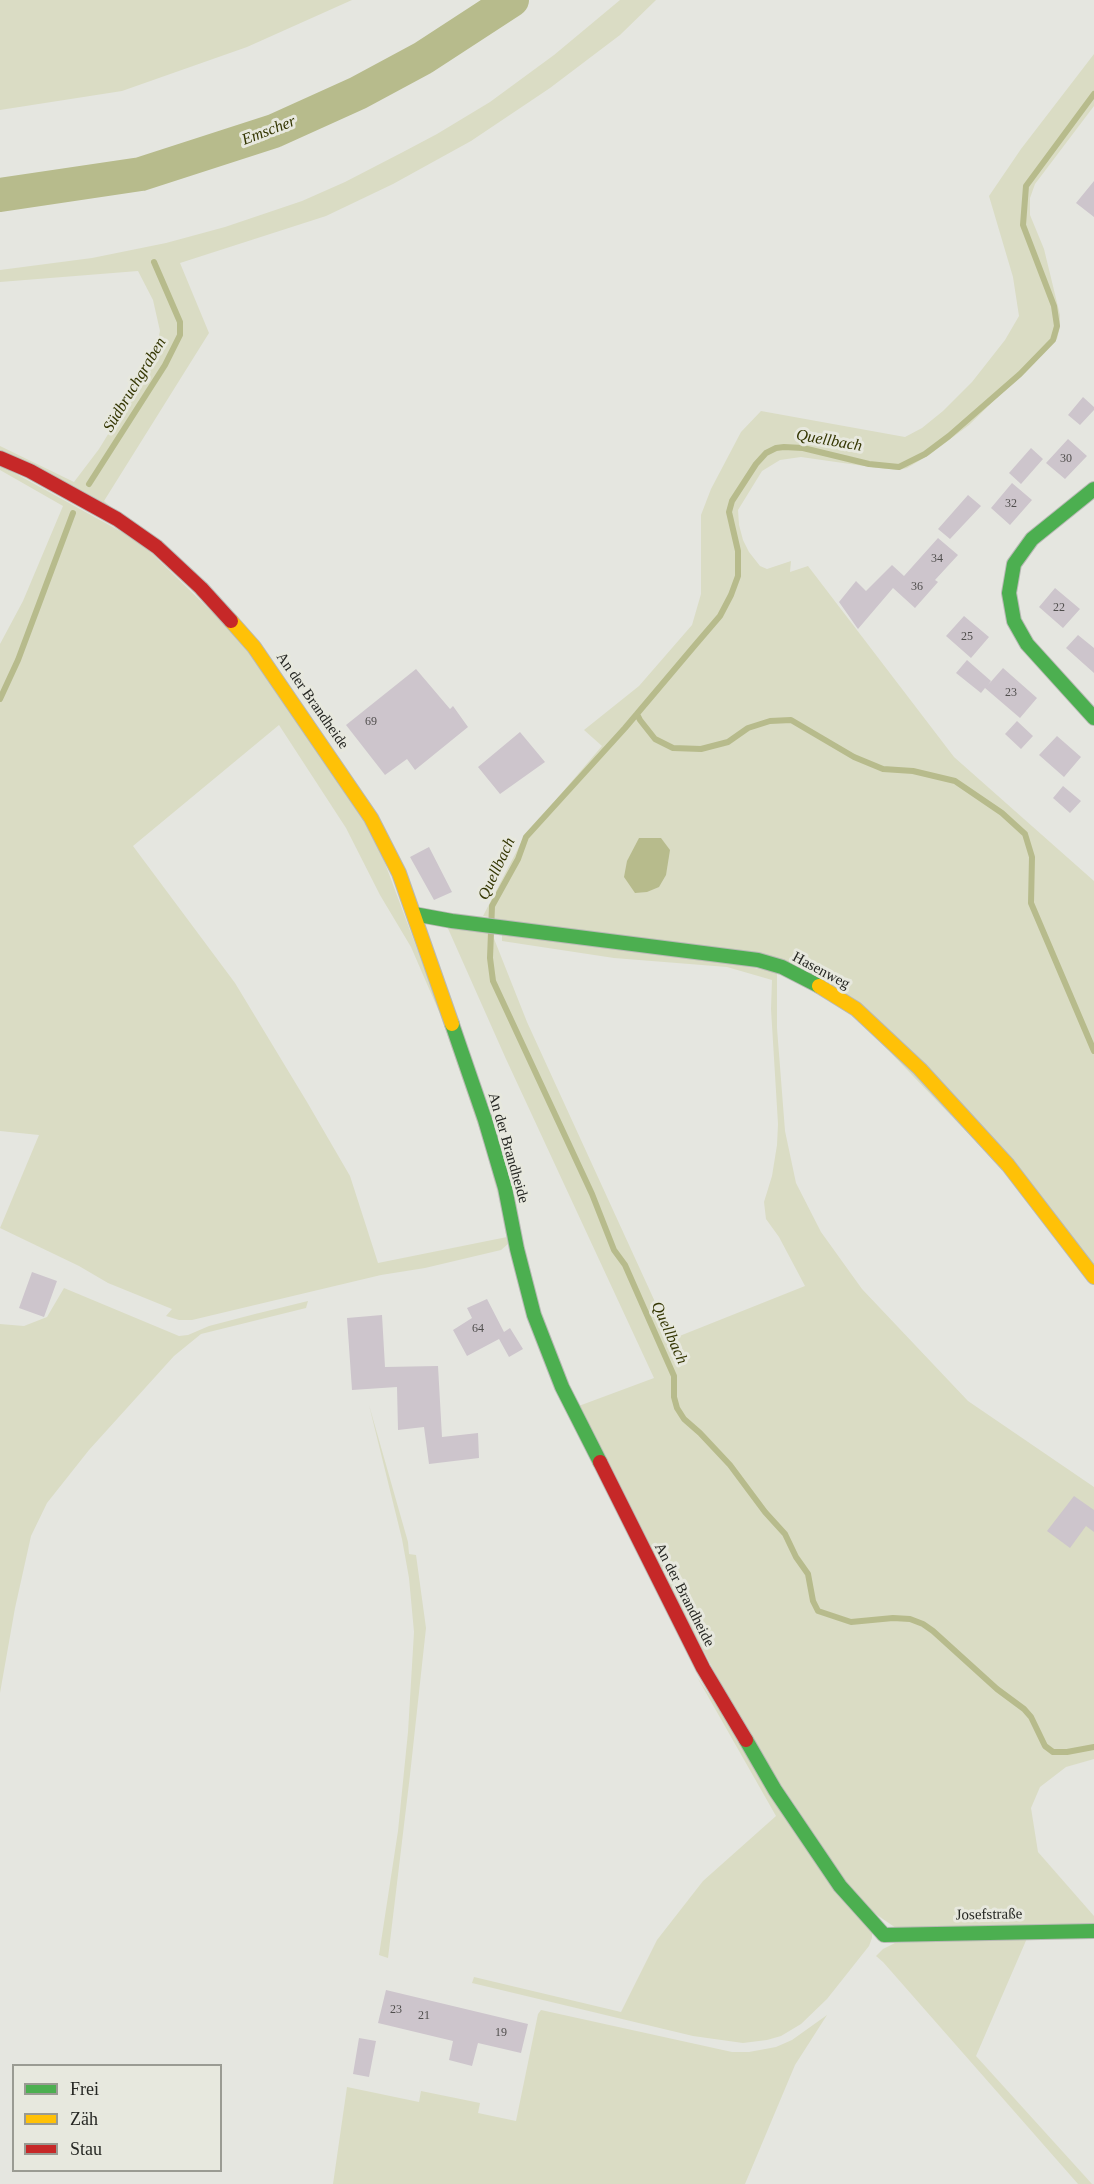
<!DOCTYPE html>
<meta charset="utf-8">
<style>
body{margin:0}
#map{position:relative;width:1094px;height:2184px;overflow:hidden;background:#e5e6e0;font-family:Georgia,serif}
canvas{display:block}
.legend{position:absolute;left:12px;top:2064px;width:210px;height:108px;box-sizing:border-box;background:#e7e8de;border:2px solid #9a9b93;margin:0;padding:8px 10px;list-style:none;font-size:18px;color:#262723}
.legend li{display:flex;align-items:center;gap:12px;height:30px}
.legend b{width:30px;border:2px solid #9a9b93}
</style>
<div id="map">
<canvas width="1094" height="2184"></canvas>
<ul class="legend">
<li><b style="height:8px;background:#4caf50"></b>Frei</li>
<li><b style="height:8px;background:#ffc107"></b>Zäh</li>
<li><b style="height:8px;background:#c62828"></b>Stau</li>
</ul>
</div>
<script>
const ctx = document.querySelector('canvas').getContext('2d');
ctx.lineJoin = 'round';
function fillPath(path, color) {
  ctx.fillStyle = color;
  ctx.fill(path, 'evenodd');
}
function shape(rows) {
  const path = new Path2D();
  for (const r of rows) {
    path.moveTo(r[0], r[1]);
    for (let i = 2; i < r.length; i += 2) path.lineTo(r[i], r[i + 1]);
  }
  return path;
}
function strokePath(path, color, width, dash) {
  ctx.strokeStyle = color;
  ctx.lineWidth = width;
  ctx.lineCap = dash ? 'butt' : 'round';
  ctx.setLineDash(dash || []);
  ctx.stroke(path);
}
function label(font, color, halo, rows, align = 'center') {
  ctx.font = font + ' Georgia,serif';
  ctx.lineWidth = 6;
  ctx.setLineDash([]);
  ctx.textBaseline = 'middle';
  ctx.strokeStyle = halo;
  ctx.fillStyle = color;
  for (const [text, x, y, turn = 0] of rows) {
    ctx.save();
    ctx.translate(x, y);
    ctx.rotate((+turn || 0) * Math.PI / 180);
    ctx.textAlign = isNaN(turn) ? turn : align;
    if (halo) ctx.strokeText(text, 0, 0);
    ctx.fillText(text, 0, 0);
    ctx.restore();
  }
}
fillPath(shape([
 [0,0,352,0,247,47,122,91,0,110],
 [620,0,656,0,620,35,550,88,471,141,393,184,326,216,180,263,209,333,104,501,207,588,0,451,0,446,74,482,99,449,153,361,160,331,153,300,138,271,0,282,0,270,92,258,166,243,225,227,302,201,345,182,403,152,437,134,490,102,554,55],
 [1094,54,1094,106,1035,184,1030,198,1030,215,1044,249,1060,315,1060,327,1057,339,969,425,929,455,907,468,898,470,871,467,801,457,780,460,762,471,738,510,739,525,743,540,749,552,760,566,767,569,791,561,790,572,808,566,954,757,1094,881,1094,1265,822,981,483,916,524,837,602,746,584,730,639,686,692,625,701,594,701,515,711,489,741,432,761,411,905,437,922,428,943,411,972,382,1005,340,1019,316,1013,277,989,196,1021,149],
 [0,465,140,542,243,642,376,839,483,1126,508,1244,501,1250,425,1268,381,1275,192,1320,179,1320,166,1316,172,1309,108,1283,79,1266,0,1228,39,1135,0,1131,0,644,23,601,63,506,0,470],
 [279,725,346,828,380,895,411,947,440,1014,488,1154,507,1237,378,1263,350,1176,307,1102,235,983,133,846],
 [487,921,527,1022,672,1339,805,1286,779,1237,766,1219,764,1202,772,1176,777,1145,778,1124,771,1009,772,980,727,967,614,958,502,941,502,929,777,971,777,1028,785,1131,796,1183,821,1232,862,1289,968,1401,1094,1487,1094,1759,1066,1767,1040,1787,1031,1808,1038,1852,1094,1916,1094,1925,896,1928,861,1904,747,1734,576,1407,654,1378,506,1059,446,924],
 [64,1288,179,1336,188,1335,209,1326,255,1314,308,1301,306,1308,201,1334,174,1356,89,1450,47,1503,31,1536,15,1608,0,1693,0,1324,24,1326,47,1317],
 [369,1405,408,1542,409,1554,416,1555,426,1628,410,1775,388,1958,379,1955,398,1831,408,1732,414,1632,409,1578,402,1539],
 [697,1677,872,1931,872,1938,869,1946,827,1999,801,2024,781,2036,767,2040,743,2043,693,2036,472,1983,474,1977,621,2012,657,1940,703,1881,776,1816],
 [1028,1936,976,2056,1092,2184,1078,2184,883,1962,876,1956,883,1949,895,1943],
 [541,2010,732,2052,749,2052,776,2047,792,2040,827,2015,795,2065,745,2184,333,2184,347,2087,419,2102,421,2091,480,2103,478,2113,516,2121,538,2014]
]), '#dadcc4');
fillPath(shape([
 [639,838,661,838,670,850,666,875,659,887,647,892,635,893,624,877,627,861]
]), '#b7bb8c');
strokePath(shape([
 [1094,94,1026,186,1023,225,1054,306,1057,326,1053,340,1020,374,949,436,925,454,899,467,869,464,803,448,784,447,776,448,766,453,756,464,732,501,729,512,738,551,738,576,731,595,720,616,696,644,625,728,526,837,518,859,492,906,490,958,493,981,592,1194,614,1250,625,1265,666,1358,674,1376,674,1397,677,1408,684,1419,700,1433,730,1465,765,1512,785,1534,796,1557,808,1574,813,1601,818,1611,851,1622,893,1618,910,1619,923,1624,933,1631,997,1689,1024,1709,1031,1717,1045,1746,1053,1752,1067,1752,1094,1747],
 [89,484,165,365,180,335,180,322,154,262],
 [0,699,18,660,73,513],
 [637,714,640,720,655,739,673,748,701,749,728,742,748,728,770,721,791,720,854,757,883,769,913,771,955,781,1002,813,1025,834,1032,857,1031,903,1094,1051]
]), '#b7bb8c', 6);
strokePath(shape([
 [0,195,141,174,274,131,358,93,423,58,512,0]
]), '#b7bb8c', 34);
fillPath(shape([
 [1094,181,1094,217,1076,203],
 [1083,397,1094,407,1094,410,1080,425,1068,415],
 [1068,439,1087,456,1065,479,1046,463],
 [1031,448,1043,459,1021,484,1009,473],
 [1012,483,1032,500,1010,525,991,508],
 [968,495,981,506,950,539,938,529],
 [938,538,958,555,935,580,938,582,915,608,893,588,858,629,839,602,856,581,866,591,892,565,904,576],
 [1055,588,1080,609,1063,628,1039,607],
 [964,616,989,637,971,658,946,636],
 [1078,635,1094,648,1094,673,1066,648],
 [967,660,991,681,988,685,1003,668,1037,698,1020,718,985,688,981,693,956,673],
 [416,669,450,709,453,706,468,727,415,770,407,759,385,775,346,725],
 [1017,721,1033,736,1021,749,1005,734],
 [520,732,545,762,500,794,478,767],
 [1057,736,1081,757,1064,777,1039,755],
 [1063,786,1081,801,1070,813,1053,798],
 [429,847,452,892,434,900,410,857],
 [32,1272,57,1281,44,1317,19,1308],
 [487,1299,504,1332,510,1328,523,1349,509,1357,499,1339,467,1356,453,1330,472,1318,467,1308],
 [382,1315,385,1367,438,1366,442,1437,478,1433,479,1458,429,1464,424,1427,398,1430,397,1387,352,1390,347,1318],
 [1074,1496,1094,1510,1094,1532,1086,1526,1070,1548,1047,1531],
 [386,1990,528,2024,521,2053,478,2043,472,2066,449,2060,453,2041,378,2023],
 [359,2038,376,2041,369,2077,353,2074]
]), '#cdc5cc');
const fast = shape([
 [1094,489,1032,539,1014,564,1009,593,1014,621,1027,644,1094,718],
 [414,914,452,921,758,960,782,967,819,986],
 [452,1024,485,1120,505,1188,517,1249,534,1315,562,1387,600,1462],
 [746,1740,775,1790,840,1886,884,1935,1094,1931]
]);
const slow = shape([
 [231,621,254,647,371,818,399,873,452,1024],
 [819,986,856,1009,920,1069,1008,1165,1094,1277]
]);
const jam = shape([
 [0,458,30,471,117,519,157,547,201,588,231,621],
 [600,1462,703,1668,746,1740]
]);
strokePath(fast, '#b8b9b5', 16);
strokePath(slow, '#b8b9b5', 16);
strokePath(jam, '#b8b9b5', 16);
strokePath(fast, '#4caf50', 14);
strokePath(slow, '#ffc107', 14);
strokePath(jam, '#c62828', 14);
label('12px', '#504e4d', null, [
 ["30",1066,459],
 ["32",1011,504],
 ["34",937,559],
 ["36",917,587],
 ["22",1059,608],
 ["25",967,637],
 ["23",1011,693],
 ["69",371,722],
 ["64",478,1329],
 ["23",396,2010],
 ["21",424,2016],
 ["19",501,2033]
]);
label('15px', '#262723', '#e7e8de', [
 ["An der Brandheide",312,701,55],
 ["Hasenweg",821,971,28],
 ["An der Brandheide",508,1148,74],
 ["An der Brandheide",684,1595,63],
 ["Josefstraße",989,1915,-1]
]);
label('italic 16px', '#343602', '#e7e8de', [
 ["Emscher",269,131,-21],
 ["Südbruchgraben",135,385,-59],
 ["Quellbach",829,441,10],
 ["Quellbach",497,869,-65],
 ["Quellbach",669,1333,66]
]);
</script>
